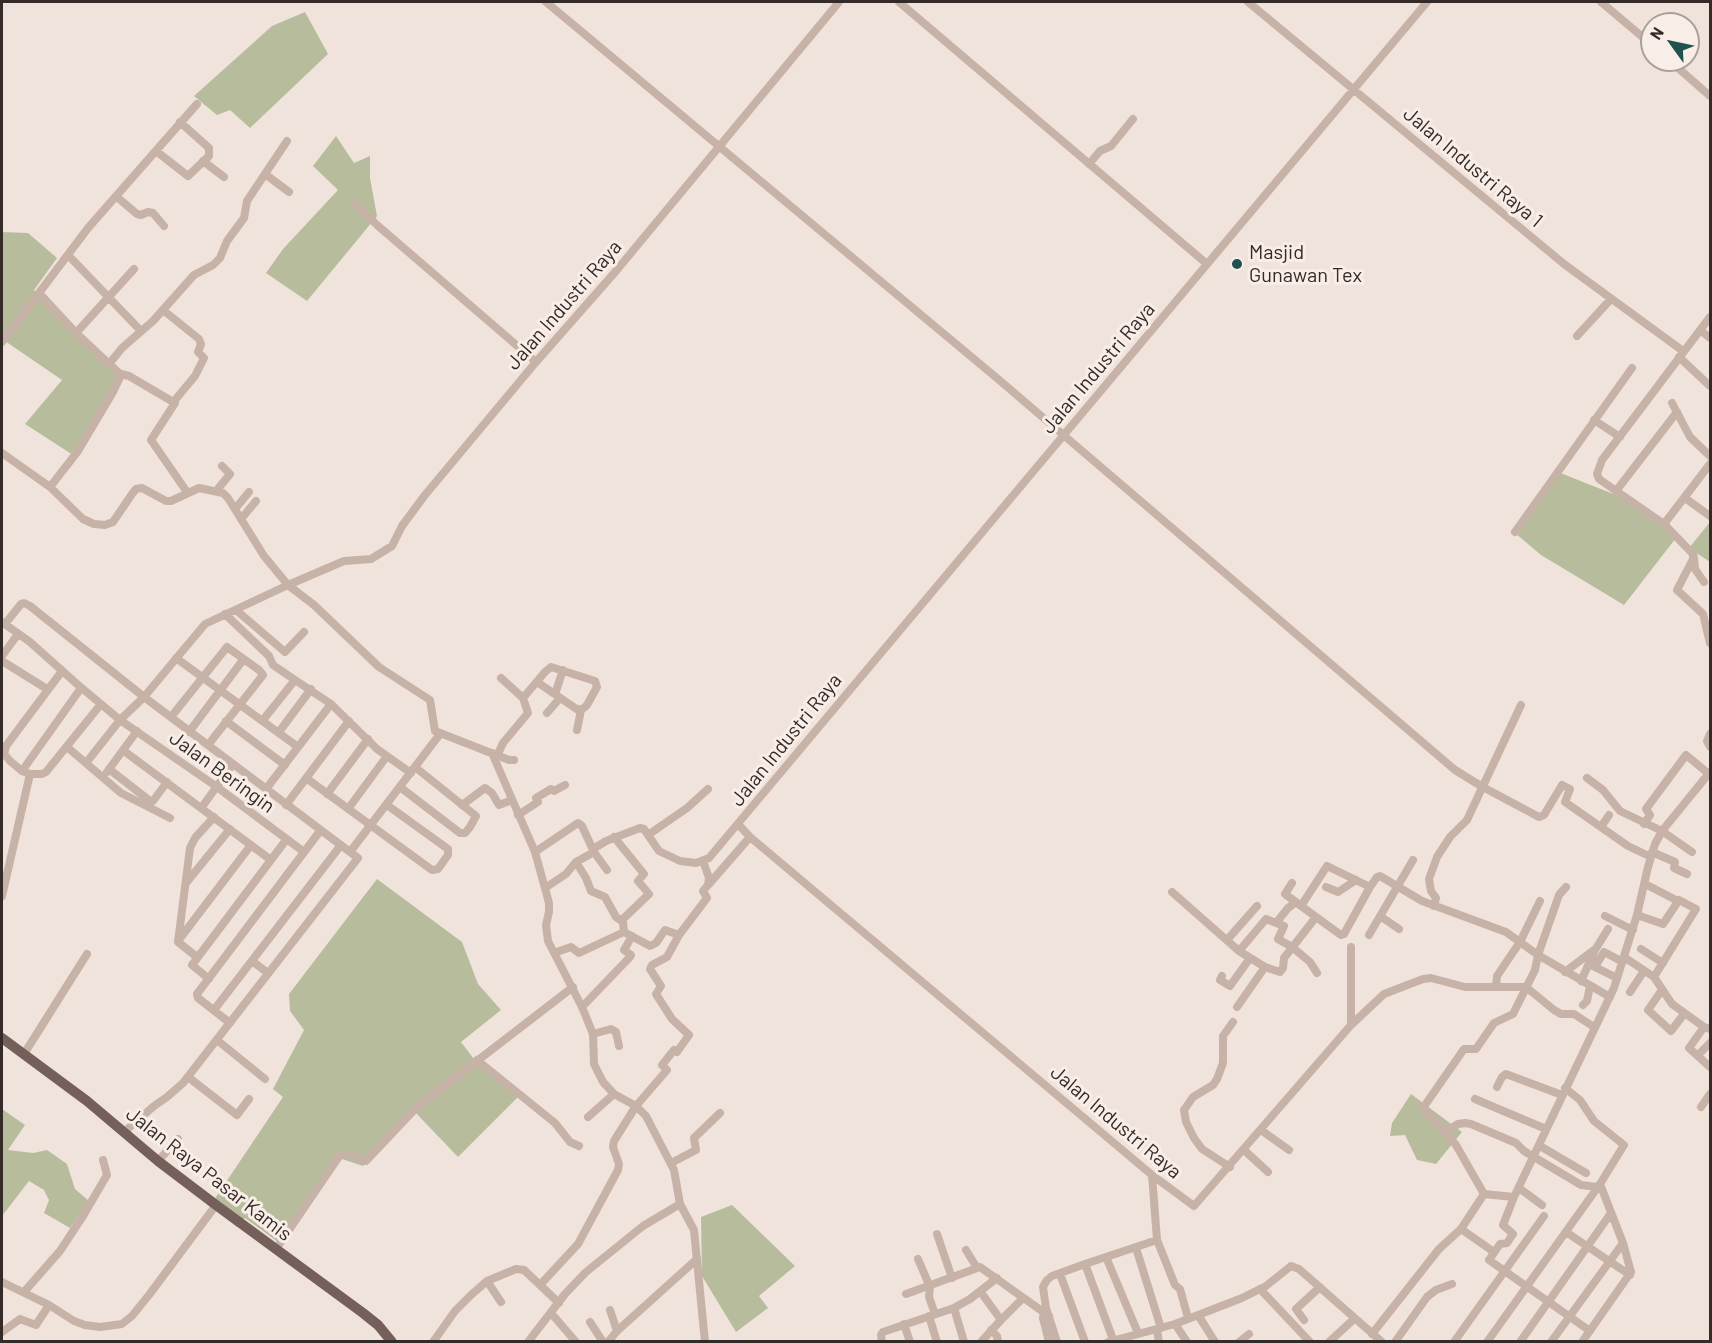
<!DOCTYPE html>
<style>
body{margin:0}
#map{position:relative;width:1712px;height:1343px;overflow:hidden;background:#f0e3db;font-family:Barlow,sans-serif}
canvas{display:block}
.frame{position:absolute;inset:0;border:3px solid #342a27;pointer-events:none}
.north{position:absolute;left:1640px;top:12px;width:60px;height:60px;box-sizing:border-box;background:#f8eee7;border:2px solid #aaa09a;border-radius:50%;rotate:303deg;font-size:16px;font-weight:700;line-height:24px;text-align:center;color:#342a27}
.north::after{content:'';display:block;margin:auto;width:21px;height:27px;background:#20524f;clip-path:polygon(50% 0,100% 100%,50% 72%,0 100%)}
</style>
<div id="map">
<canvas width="1712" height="1343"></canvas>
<div class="frame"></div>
<div class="north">N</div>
</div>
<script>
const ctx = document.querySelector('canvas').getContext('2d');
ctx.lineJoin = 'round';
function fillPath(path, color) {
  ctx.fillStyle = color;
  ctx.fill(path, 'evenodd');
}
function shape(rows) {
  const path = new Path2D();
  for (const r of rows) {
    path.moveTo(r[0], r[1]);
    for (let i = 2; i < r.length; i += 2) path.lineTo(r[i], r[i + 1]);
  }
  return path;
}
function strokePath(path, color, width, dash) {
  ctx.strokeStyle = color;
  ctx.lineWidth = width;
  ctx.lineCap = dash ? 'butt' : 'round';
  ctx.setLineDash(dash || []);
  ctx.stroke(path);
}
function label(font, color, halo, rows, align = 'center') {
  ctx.font = font + ' Barlow,sans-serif';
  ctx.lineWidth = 6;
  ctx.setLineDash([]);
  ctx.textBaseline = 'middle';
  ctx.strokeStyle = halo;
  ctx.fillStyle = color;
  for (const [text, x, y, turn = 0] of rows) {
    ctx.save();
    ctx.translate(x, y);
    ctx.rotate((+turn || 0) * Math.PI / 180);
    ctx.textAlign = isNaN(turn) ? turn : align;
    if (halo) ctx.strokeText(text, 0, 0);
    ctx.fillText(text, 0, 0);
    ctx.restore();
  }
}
fillPath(shape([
 [305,12,328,54,250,128,230,110,217,115,194,96,272,26],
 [336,136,354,163,370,156,370,178,377,216,307,301,266,273,283,249,338,190,313,166],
 [2,232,28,233,57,258,34,290,77,339,121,375,73,455,25,424,62,380,2,339],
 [1558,472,1631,501,1676,538,1624,605,1541,555,1515,533],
 [1710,522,1710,562,1689,548],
 [377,879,462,942,478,984,501,1010,461,1042,477,1063,520,1095,458,1157,414,1111,363,1166,342,1159,281,1244,245,1218,237,1227,210,1206,283,1097,273,1089,304,1030,290,1011,289,994],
 [1411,1094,1462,1132,1436,1164,1417,1160,1405,1135,1390,1136,1392,1123],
 [2,1109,25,1125,8,1150,33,1153,47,1150,67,1164,75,1189,89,1201,70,1228,44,1213,49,1200,44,1190,29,1181,2,1216],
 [732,1205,795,1266,759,1296,768,1308,736,1332,702,1276,701,1217]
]), '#b7bd9c');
strokePath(shape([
 [546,2,998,379,1455,770,1481,786,1539,817,1544,815,1562,785,1570,789,1565,802,1628,846,1651,857],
 [899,2,1207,264],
 [1248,2,1564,264,1683,351],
 [1601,2,1652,45],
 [1669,60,1710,96],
 [156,151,188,176,209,156,209,148,180,122],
 [203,161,224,177],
 [1089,164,1100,151,1111,146,1133,119],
 [265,174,289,192],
 [117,197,137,214,141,215,148,212,153,213,164,226],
 [356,204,377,225,536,362],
 [68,255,141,331],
 [39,293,76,333,121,375,113,392,78,451,50,487],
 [163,310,199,339,201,344,198,352,204,358,195,376,175,400,175,403,151,440,187,492],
 [1710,317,1602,460,1597,474,1599,479,1664,524,1693,554,1693,559,1677,590,1703,614,1710,643],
 [1700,330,1710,338],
 [76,333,134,269],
 [1577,336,1611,299],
 [2,342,88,228,197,104],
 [1679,357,1710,386],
 [109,364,122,348,153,321,194,275,213,265,220,258,227,241,244,218,247,201,287,141],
 [121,374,129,376,175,403],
 [1672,403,1690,437,1710,456],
 [1594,420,1620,437],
 [2,453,50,487,83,519,94,524,105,525,113,522,132,494,136,489,142,488,166,501,171,501,199,488,223,493,228,498,264,556,288,585,314,605,379,667,430,700,435,731,509,760,514,760],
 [217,490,230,474,222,466],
 [1616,491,1677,412],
 [1685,498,1710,516],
 [235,509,249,492],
 [241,519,256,501],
 [1664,524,1710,464],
 [1515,532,1632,368],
 [1694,557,1695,569,1704,582],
 [236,610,285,652,304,632],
 [225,614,269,656,273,665,295,680],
 [2,622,30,642,77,684,120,720,217,787,304,852],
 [5,624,21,604,24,603,30,606,144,697,358,858,183,1083,167,1097,154,1106,124,1132],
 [2,656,18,634],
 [176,658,298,747],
 [2,661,47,689],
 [62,671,6,746,4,754,10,761,22,771,30,774,42,774,46,772,101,704],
 [555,694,563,670],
 [523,698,545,672,551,667,595,681,597,687,587,705,584,708,578,710,537,682],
 [547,713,560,698],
 [171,717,227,647,259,670,263,675,208,745],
 [263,720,295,680,331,704,377,749,411,773],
 [226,721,285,765],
 [577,730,581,710],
 [189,732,243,660],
 [279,732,311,689],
 [1710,734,1707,741,1710,747],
 [67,747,121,793,170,818],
 [124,751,271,860],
 [492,753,535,852,549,903,549,912,546,925,548,941,582,1007,593,1034,594,1064,603,1082,614,1094,636,1106,646,1116,674,1170,680,1204,694,1230,705,1342],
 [497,756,503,743,528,713,523,698,501,678],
 [86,763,120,720,144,697,205,624,288,585,344,561,371,559,392,546,402,526,425,495,536,362,616,271,839,2],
 [109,769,150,801,153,801,167,782],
 [22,771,81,688],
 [107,772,137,731],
 [306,778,432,870,438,869,448,855,448,849,387,805],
 [1587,778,1603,790,1620,811,1662,831,1692,852],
 [400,787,460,833,465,833,470,827,476,816,415,767],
 [266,789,331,704],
 [708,789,687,808,648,835,659,851,680,861,696,863,709,858,1427,2],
 [327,794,368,739],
 [286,805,349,721],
 [462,805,485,788,492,793,499,805,512,800],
 [202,807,233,764],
 [348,809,387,756],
 [518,815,538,802,536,798,551,789,554,791,565,785],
 [738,824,750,837,1152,1175,1194,1206,1351,1025,1384,994,1423,979,1431,978,1465,987,1526,987],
 [1644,824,1650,815,1646,809,1686,755,1709,774],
 [1601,827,1609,815],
 [614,837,644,874,638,881,649,894,622,920],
 [593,849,606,841,640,828,644,829,648,835],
 [350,852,440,734],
 [535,852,578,823,582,826,594,852,607,870],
 [1652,852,1675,862,1674,868,1687,874],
 [576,862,586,878,591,891,605,897,616,917,623,922,624,932,650,946,656,943,665,930,679,935],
 [186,883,230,829],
 [1292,883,1285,894,1316,917],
 [709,884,750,837],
 [1645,884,1678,901],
 [1326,887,1338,892,1356,880],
 [545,888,566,874,576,862,594,852],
 [1172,892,1239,951,1265,967,1280,972,1283,968,1284,958,1316,917,1341,935,1344,934,1370,887,1377,877,1380,876,1422,901,1506,932,1538,955,1610,997],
 [2,896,30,774],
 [1301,906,1327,866,1370,887],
 [1434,906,1436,898,1431,891,1429,879,1437,857,1450,837,1467,820,1521,705],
 [1637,915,1663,924,1679,900,1696,909,1654,977],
 [1380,916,1399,929],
 [1605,916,1633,930],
 [1276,923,1288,908,1296,902],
 [1369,935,1413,860],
 [1227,940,1257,906],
 [178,941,251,845],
 [1641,949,1663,963],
 [1239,951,1266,919,1284,926,1278,939,1292,947,1310,962,1317,973],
 [554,953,571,947,579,953,624,932],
 [197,957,178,942,190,848,195,838,214,817],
 [1624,957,1654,977,1672,1004,1704,1027,1710,1029],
 [252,961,268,973],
 [1589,964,1595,967,1604,952,1623,962],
 [1595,967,1617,978],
 [1565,972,1594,950],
 [1222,976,1220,980,1230,986,1250,958],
 [209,979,192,965,286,840],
 [1581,981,1595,950,1608,929],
 [1496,987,1497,976,1520,942,1540,901],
 [1526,987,1554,1010,1561,1014,1574,1014,1594,1027],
 [1662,990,1648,1010,1671,1031,1684,1014],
 [1630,992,1644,971],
 [1583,1005,1587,1001,1590,986],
 [582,1007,630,957,631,955,624,950,632,936],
 [1237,1007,1265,967],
 [214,1010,341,845],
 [230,1023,198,998,197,994,320,831],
 [1351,1025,1351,947],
 [1704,1027,1689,1048,1710,1067],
 [593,1034,611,1029,616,1032,619,1046],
 [217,1040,265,1079],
 [24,1054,87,954],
 [1698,1055,1710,1043],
 [477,1060,555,1123,570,1142,579,1146],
 [188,1077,237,1115,249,1099],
 [1497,1087,1502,1077,1506,1074,1562,1095],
 [1475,1099,1546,1129],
 [1701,1107,1710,1094],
 [588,1117,614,1094],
 [1261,1130,1289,1150],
 [1445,1132,1458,1124,1465,1123,1471,1124,1516,1143,1524,1151,1581,1185,1597,1187],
 [1540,1146,1586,1173],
 [1244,1150,1268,1172],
 [158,1161,178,1139],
 [671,1163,696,1150,694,1138,720,1113],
 [1230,1167,1202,1149,1194,1138,1186,1122,1184,1110,1193,1097,1213,1085,1217,1079,1223,1063,1223,1036,1233,1022],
 [1152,1175,1157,1240,1175,1285,1180,1289,1188,1318],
 [1519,1188,1542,1205],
 [1484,1194,1456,1145,1423,1108,1464,1049,1476,1049,1494,1023,1513,1014,1535,970,1538,955,1559,895,1566,887],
 [1514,1197,1503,1225,1513,1234,1507,1243,1500,1244,1489,1260,1590,1331],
 [1461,1229,1494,1252],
 [1566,1232,1630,1275],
 [937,1234,952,1278],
 [1136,1248,1161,1328],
 [276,1249,340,1155,347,1154,366,1161,416,1108,573,987],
 [966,1250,977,1268],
 [1106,1257,1138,1333],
 [918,1259,930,1287,929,1297,935,1314],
 [1085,1264,1114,1342],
 [1060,1274,1085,1342],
 [487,1281,501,1302],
 [2,1282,49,1305,74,1321,85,1325,100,1327,122,1324,132,1316,149,1295,216,1205],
 [540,1285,578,1244,618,1170,619,1164,613,1147,614,1141,636,1106,667,1070,662,1065,674,1050,677,1052,689,1035,672,1019,656,994,661,986,650,969,652,965,667,957,679,935,707,898,703,891,708,885,709,878,703,861],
 [1260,1289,1310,1342],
 [980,1291,1001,1320,1023,1298],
 [24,1292,60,1251,83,1216,107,1175,103,1160],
 [906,1294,980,1267,1049,1316],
 [954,1308,964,1342],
 [610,1310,617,1331],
 [1044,1311,1043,1318,1049,1342],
 [551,1313,576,1342],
 [1198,1315,1215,1342],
 [929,1316,937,1342],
 [1304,1320,1296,1309,1320,1287],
 [590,1322,603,1342],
 [904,1324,910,1342],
 [1175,1324,1187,1342],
 [991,1330,997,1336,998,1342],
 [1157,1330,1159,1342],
 [2,1332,20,1319,36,1325,49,1305],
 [1372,1334,1439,1249,1461,1229,1484,1194,1514,1197,1614,988,1637,915,1648,867,1655,844,1662,831,1710,772],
 [433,1342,455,1311,471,1295,487,1281,516,1269,524,1270,559,1303],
 [528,1342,565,1294,586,1272,643,1226,680,1204],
 [608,1342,617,1331,697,1259],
 [882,1342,881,1335,883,1332,954,1308,970,1299,997,1278],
 [981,1342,1001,1320],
 [1057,1342,1046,1308,1043,1287,1047,1280,1052,1276,1085,1264,1157,1240],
 [1108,1342,1175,1324,1242,1298,1266,1286,1291,1266,1299,1269,1382,1342],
 [1239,1342,1249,1334],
 [1329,1342,1354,1319],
 [1395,1342,1427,1297,1436,1290,1452,1284],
 [1454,1342,1544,1216],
 [1487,1342,1600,1184,1624,1145,1594,1121,1580,1100,1565,1088],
 [1520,1342,1611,1213],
 [1551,1342,1623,1243],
 [1582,1342,1631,1272,1623,1243,1600,1184]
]), '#c7b2a8', 8);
strokePath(shape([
 [2,1038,87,1101,158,1161,216,1205,363,1313,378,1325,392,1342]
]), '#755f5a', 10);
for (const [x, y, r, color] of [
 [1237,264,6,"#20524f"]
]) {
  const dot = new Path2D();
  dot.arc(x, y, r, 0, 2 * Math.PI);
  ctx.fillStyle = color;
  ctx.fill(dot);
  strokePath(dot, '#f8eee7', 2);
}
label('20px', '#342a27', '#f8eee7', [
 ["Jalan Industri Raya 1",1473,167,40],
 ["Jalan Industri Raya",564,305,-49],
 ["Jalan Industri Raya",1098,368,-50],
 ["Jalan Industri Raya",786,740,-51],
 ["Jalan Beringin",222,772,36],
 ["Jalan Industri Raya",1116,1122,40],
 ["Jalan Raya Pasar Kamis",209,1174,38]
]);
label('20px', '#342a27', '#f8eee7', [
 ["Masjid",1249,252],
 ["Gunawan Tex",1249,275]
], 'left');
</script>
